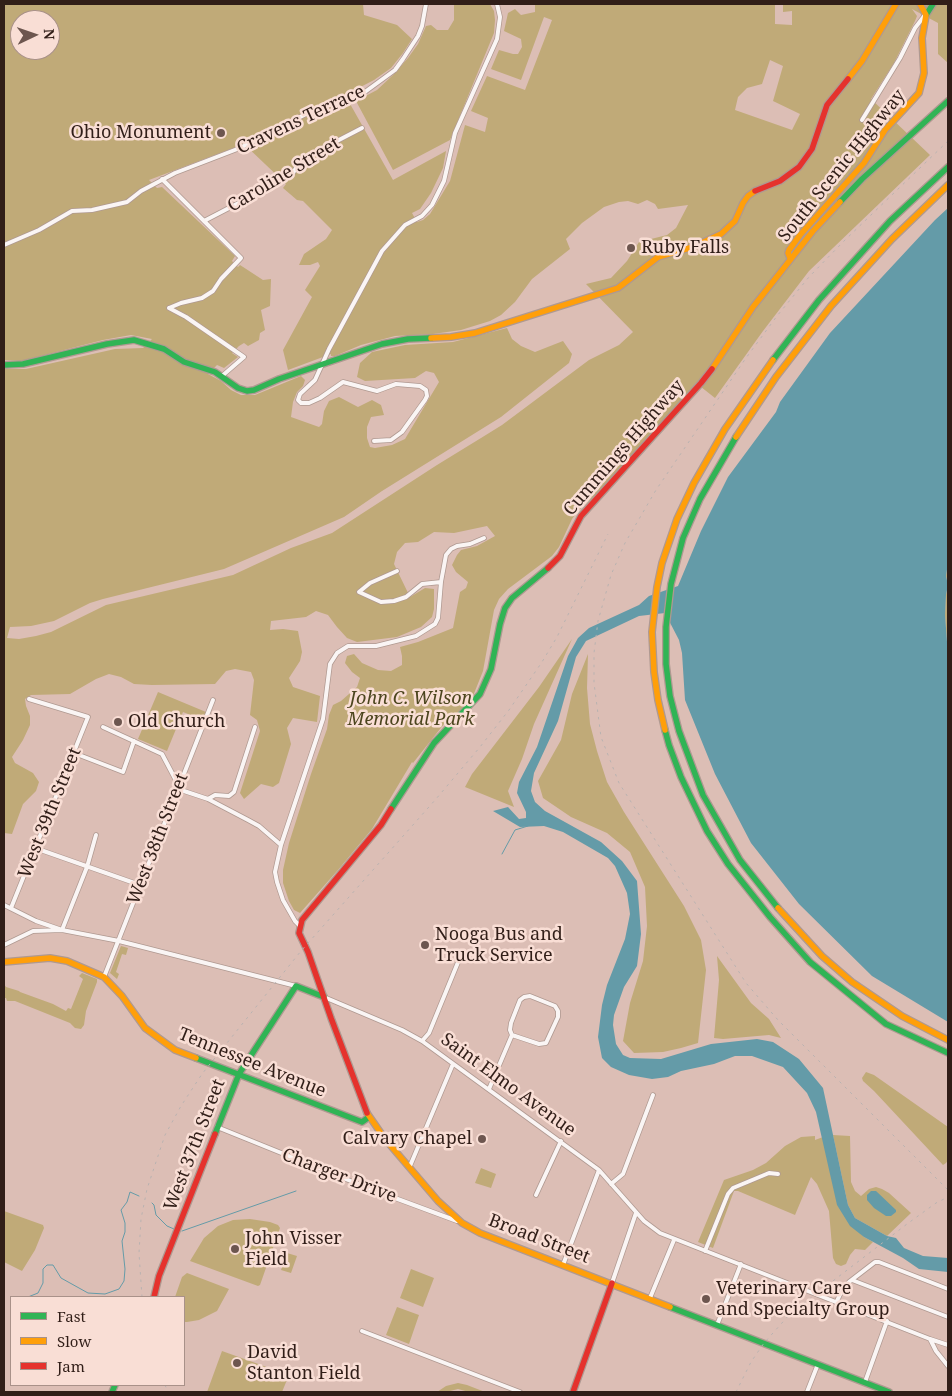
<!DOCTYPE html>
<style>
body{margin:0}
#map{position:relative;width:952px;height:1396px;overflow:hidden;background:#dcbeb5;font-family:"Noto Serif",serif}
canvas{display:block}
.frame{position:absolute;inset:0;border:5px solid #311e18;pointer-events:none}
.legend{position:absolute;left:10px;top:1296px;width:175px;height:90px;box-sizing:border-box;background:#f9ded5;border:1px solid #a99189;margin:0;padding:6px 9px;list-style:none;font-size:15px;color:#311e18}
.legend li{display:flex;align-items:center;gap:10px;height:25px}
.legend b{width:25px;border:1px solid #a99189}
.north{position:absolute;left:10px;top:10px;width:50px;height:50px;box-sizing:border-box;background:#f9ded5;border:1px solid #a99189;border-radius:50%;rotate:87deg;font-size:14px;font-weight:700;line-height:20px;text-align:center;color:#311e18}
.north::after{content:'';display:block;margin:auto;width:18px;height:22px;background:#6d564f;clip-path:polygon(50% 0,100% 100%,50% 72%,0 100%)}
</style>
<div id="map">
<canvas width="952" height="1396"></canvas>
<div class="frame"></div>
<ul class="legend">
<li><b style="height:6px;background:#30b455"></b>Fast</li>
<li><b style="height:6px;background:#ff9f0a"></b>Slow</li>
<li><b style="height:6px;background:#e5322d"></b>Jam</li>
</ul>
<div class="north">N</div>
</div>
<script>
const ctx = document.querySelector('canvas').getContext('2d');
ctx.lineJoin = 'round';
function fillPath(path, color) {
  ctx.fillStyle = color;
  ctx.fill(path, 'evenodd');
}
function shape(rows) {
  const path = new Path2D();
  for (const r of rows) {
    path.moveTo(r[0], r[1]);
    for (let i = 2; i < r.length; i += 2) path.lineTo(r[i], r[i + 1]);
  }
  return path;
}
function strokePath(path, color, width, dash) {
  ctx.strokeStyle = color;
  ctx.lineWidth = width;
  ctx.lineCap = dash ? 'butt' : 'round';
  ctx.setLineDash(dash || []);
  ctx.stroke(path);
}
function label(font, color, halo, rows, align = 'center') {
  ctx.font = font + ' "Noto Serif",serif';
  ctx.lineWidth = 5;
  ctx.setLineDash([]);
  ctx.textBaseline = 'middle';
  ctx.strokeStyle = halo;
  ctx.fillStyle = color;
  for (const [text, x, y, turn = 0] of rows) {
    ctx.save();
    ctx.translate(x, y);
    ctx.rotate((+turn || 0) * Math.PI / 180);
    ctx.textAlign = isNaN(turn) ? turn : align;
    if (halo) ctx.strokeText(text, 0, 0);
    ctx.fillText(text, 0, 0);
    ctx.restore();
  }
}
fillPath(shape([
 [4,4,363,4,364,15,397,25,412,39,403,53,391,68,374,80,345,95,393,180,446,151,443,168,431,193,420,209,412,213,417,222,423,220,430,214,450,181,465,125,485,132,488,118,471,111,487,76,525,90,552,20,544,17,521,80,491,69,499,50,513,54,518,54,522,47,521,39,504,31,508,13,515,9,521,15,535,12,535,4,775,4,775,24,792,25,792,11,783,12,783,4,948,4,948,63,938,54,938,23,912,9,917,16,915,21,894,63,871,99,930,155,809,271,763,331,715,398,696,383,609,483,579,510,572,519,559,547,552,556,508,589,499,599,494,610,483,671,473,696,447,724,444,724,413,763,412,762,372,829,338,870,300,913,294,910,289,901,283,883,283,870,289,843,311,774,327,729,329,715,333,705,341,701,357,687,360,678,352,672,345,663,347,656,354,654,362,663,378,670,391,671,402,665,402,656,400,647,418,642,453,628,460,592,466,588,468,582,456,572,452,565,457,555,461,550,477,546,495,536,487,526,454,533,434,532,418,542,405,543,397,552,394,564,410,597,425,588,434,589,434,609,432,617,421,627,397,637,357,642,347,638,337,627,328,615,316,611,306,617,271,621,270,630,283,629,298,631,302,652,300,661,289,678,293,687,320,696,317,722,293,718,287,728,291,744,279,783,273,787,261,784,244,799,240,793,260,731,257,720,250,715,254,680,251,672,235,669,226,671,215,684,152,685,134,684,121,677,109,674,96,679,70,694,31,695,25,699,26,706,30,716,30,725,23,740,12,757,15,763,33,773,39,782,36,791,23,804,12,834,4,833,4,369,26,369,115,349,143,348,152,339,131,335,103,340,21,361,4,360],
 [20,20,50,20,50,50,20,50],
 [770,60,783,66,773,101,800,114,792,130,735,110,738,97,747,88,762,84],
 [244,144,286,184,283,188,297,200,303,201,332,230,326,239,304,254,299,265,310,265,318,262,320,266,305,290,312,297,283,350,288,370,331,354,331,356,335,356,361,345,395,336,433,334,461,330,490,321,501,315,515,302,532,279,570,249,566,239,582,223,604,207,619,202,628,201,638,204,647,200,655,204,658,209,688,205,676,228,667,235,639,242,627,261,611,278,586,284,633,332,619,345,589,360,502,425,481,438,437,465,332,533,291,548,233,575,106,605,51,632,36,636,19,639,7,638,10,627,31,626,54,621,90,603,103,599,224,569,344,517,382,491,501,417,569,363,572,354,563,341,535,352,521,346,512,339,507,328,453,342,405,345,372,352,360,363,357,377,365,381,415,378,426,371,434,373,439,382,405,439,392,445,375,448,370,447,367,438,367,427,371,417,384,415,381,405,372,400,358,407,339,397,329,401,324,411,322,424,319,427,291,417,293,402,297,392,303,386,305,380,301,376,255,395,241,395,231,390,221,381,208,374,217,365,224,368,238,357,232,353,239,346,244,343,248,346,259,340,260,333,265,330,261,310,270,306,271,279,263,280,240,265,238,267,232,261,235,256,162,187,157,188,149,180],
 [454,4,490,4,494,11,495,20,494,33,450,140,393,170,356,101,377,90,393,75,408,58,418,44,426,26,431,25,437,30,448,30,454,20],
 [948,563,948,655,945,615,946,595,948,585,946,576],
 [572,639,534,724,522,759,508,791,514,807,465,787,472,774,539,687],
 [588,654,587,688,590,724,597,751,607,782,624,812,684,906,701,940,706,970,698,1043,681,1048,663,1052,634,1053,623,1041,630,1003,643,961,647,926,645,887,630,852,607,833,571,817,543,798,538,781,561,740,572,694],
 [158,692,206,712,203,720,183,712,167,751,138,739],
 [121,946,128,948,126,955,122,954,116,972,119,974,117,979,110,973],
 [717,956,751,1003,769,1019,781,1038,769,1035,723,1039,714,1038,719,980],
 [82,973,97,979,97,982,86,1011,84,1025,81,1029,75,1028,70,1023,15,1001,7,1001,6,998,4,998,4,984,6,987,19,991,20,992,53,1004,66,1011,68,1008,71,1009,83,979,79,976],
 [866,1072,874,1075,948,1127,948,1160,946,1163,943,1165,874,1091,863,1081,862,1078],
 [833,1135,850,1136,851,1182,855,1191,861,1196,869,1189,876,1187,882,1189,889,1193,911,1213,887,1236,855,1218,848,1205],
 [815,1136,815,1140,823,1137,838,1205,864,1237,873,1242,865,1250,855,1249,850,1255,846,1264,841,1266,836,1264,833,1258,829,1211,817,1184,811,1177,795,1215,738,1191,734,1191,713,1248,698,1242,724,1180,753,1170,766,1163,785,1146,801,1137],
 [481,1168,496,1174,491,1188,475,1183],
 [4,1211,43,1225,44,1228,35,1250,22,1271,4,1262],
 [250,1219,270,1222,278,1225,280,1228,260,1285,258,1286,190,1261,204,1238,218,1226,233,1220],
 [287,1253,297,1256,291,1273,281,1270],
 [411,1269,434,1278,423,1307,400,1298],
 [187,1273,229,1289,217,1311,199,1320,187,1322,184,1322,184,1297,175,1297,182,1277],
 [397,1307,419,1315,409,1344,386,1335],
 [222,1351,289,1375,282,1392,207,1392],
 [458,1383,467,1385,485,1392,469,1392,458,1389,446,1392,437,1392,446,1386]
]), '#c0aa78');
fillPath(shape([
 [948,208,948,563,946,576,948,585,946,595,945,615,948,655,948,1022,872,976,799,904,751,843,715,774,685,700,682,653,679,640,665,613,639,616,586,641,576,657,558,721,534,773,531,791,535,802,545,811,601,842,622,861,637,881,641,934,637,966,624,987,614,1015,613,1025,616,1044,623,1055,630,1058,661,1059,711,1044,757,1039,773,1042,799,1059,823,1088,848,1205,855,1218,887,1236,896,1238,904,1248,923,1256,948,1258,948,1272,919,1269,903,1258,864,1237,850,1226,837,1205,816,1112,807,1093,783,1067,752,1056,735,1056,714,1064,681,1071,668,1077,652,1079,629,1075,611,1067,602,1058,598,1037,602,1005,607,985,625,939,630,914,627,893,615,866,608,858,563,832,544,826,520,827,493,811,508,807,519,819,526,818,526,812,517,793,519,782,537,747,568,656,578,638,589,628,639,605,649,596,678,586,701,531,728,477,776,412,780,402,830,333,935,220],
 [871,1191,876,1191,896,1210,896,1212,891,1216,886,1216,874,1208,867,1200,867,1195]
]), '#649ba8');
strokePath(shape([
 [502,854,515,830,528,826],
 [152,1203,154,1205,156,1215,167,1226,174,1229],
 [182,1231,296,1191],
 [28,1297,38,1293,43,1283,43,1269,47,1265,53,1265,61,1278,88,1293,105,1294,119,1289,124,1281,125,1269,122,1241,125,1232,125,1223,121,1210,127,1202,130,1192,139,1196]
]), '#649ba8', 1);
const street = shape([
 [862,120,900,58,915,28,925,15],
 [162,179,241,258,221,279,213,291,202,298,181,303,169,308],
 [204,221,279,182,293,173,299,163,310,155,362,128],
 [4,245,39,230,72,211,92,210,127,202,141,191,175,173,240,148,304,115,329,105,358,97,395,70,403,59,418,36,422,26,426,4],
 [169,308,186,317,244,357,222,376],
 [374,441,391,440,402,432,425,400,427,396,426,390,420,386,396,384,377,391,343,382,320,398,309,403,301,403,298,400,300,394,315,380,329,349,382,251,405,225,422,216,432,205,444,181,455,133,497,39,500,17,497,4],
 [397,571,370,583,359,592,381,602,394,601,406,597,422,584,441,582],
 [103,727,162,754,181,790,208,799,248,820,259,826,281,845],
 [74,753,123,772,134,741],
 [208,799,215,795,229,796,234,792,255,727],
 [35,848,140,885],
 [4,905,36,921,62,930,87,867,96,835],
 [11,908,88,717,29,699],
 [300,926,295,921,283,900,277,882,275,872,281,845,323,719,330,664,337,653,348,646,376,646,416,636,435,624,438,618,441,582,446,555,451,549,457,546,470,544,484,538],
 [4,945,33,931,62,930,119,941,296,986],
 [104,977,213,700],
 [324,997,402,1030,422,1041,599,1170,644,1221,660,1233,930,1339,936,1351,948,1366],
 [422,1041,429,1033,461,955],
 [489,1089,512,1035,510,1030,511,1023,520,1000,524,997,530,996,555,1006,558,1011,558,1017,546,1043,539,1044,512,1035],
 [217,1127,368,1188,457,1221],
 [410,1166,453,1064],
 [611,1184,623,1174,653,1095],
 [536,1195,561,1141],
 [705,1251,728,1194,733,1188,769,1173,778,1174],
 [563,1265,599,1170],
 [852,1280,948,1317],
 [612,1283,636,1213],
 [650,1298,674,1240],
 [837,1301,842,1290,849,1282,875,1262,879,1262,948,1289],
 [717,1325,741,1264],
 [362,1331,520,1392],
 [930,1339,948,1345],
 [865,1382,887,1321],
 [807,1392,818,1364]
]);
const fast = shape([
 [926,15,933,4],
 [840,202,862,179,948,101],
 [773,360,819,300,890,221,948,167],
 [4,365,23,364,107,344,134,340,164,349,184,362,215,372,238,388,247,391,254,390,279,379,382,344,408,339,431,338],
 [736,437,700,499,683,538,671,584,666,627,666,664,670,696,679,731,703,795,740,860,778,908],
 [665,730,669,745,681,777,707,831,728,864,770,917,810,962,886,1024,948,1053],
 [391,809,434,743,480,694,491,669,500,624,505,608,512,598,548,568],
 [196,1058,362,1122,369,1117],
 [215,1134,239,1074,296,986,324,997],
 [670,1307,889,1392],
 [112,1392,115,1385]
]);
const slow = shape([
 [848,79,862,61,896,4],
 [790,258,788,253,789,250,800,235,864,163,885,130,919,93,924,73,922,38,926,15,920,4],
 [431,338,451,337,475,333,618,288,658,257,693,247,721,234,735,221,743,203,748,196,755,191],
 [712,369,753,307,813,231,840,202],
 [736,437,776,377,831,306,892,239,948,185],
 [665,730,658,700,654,672,652,632,657,587,662,563,677,519,694,483,725,429,773,360],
 [778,908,822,956,852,982,902,1016,948,1040],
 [4,962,50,958,67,961,104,977,122,996,145,1028,175,1050,196,1058],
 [367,1113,385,1139,438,1201,462,1223,480,1233,670,1307]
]);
const jam = shape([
 [755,191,780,181,799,167,812,149,827,105,848,79],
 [548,568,560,556,581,516,701,383,712,369],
 [367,1113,331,1018,308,952,299,933,302,920,381,825,391,809],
 [154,1297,159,1276,215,1134],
 [573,1392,612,1283]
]);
strokePath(street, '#af9991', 5.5);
strokePath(fast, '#af9991', 8);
strokePath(slow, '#af9991', 8);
strokePath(jam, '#af9991', 8);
strokePath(street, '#faf5f4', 4);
strokePath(fast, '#30b455', 5.5);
strokePath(slow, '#ff9f0a', 5.5);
strokePath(jam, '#e5322d', 5.5);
strokePath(shape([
 [948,141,844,241,809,277,777,316,746,358,656,490,625,543,611,575,598,621,594,653,594,683,601,737,619,783,746,983,778,1020,948,1190],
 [142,1297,139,1253,141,1219,147,1189,165,1135,181,1106,202,1074,301,951,436,799,480,747,509,710,542,662,557,637,608,534],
 [165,1385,168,1392],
 [736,1392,751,1362,764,1343,790,1314,907,1224,936,1203,948,1197]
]), '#b9b2b0', 1, [2.5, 5]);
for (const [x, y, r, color] of [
 [221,133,5,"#6d564f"],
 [631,248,5,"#6d564f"],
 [118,722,5,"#6d564f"],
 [425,945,5,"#6d564f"],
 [482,1139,5,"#6d564f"],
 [235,1249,5,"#6d564f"],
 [706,1299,5,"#6d564f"],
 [237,1363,5,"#6d564f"]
]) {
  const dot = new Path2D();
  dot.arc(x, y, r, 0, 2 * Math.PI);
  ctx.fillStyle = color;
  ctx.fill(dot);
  strokePath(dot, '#f9ded5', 2);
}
label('18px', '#311e18', '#f9ded5', [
 ["Cravens Terrace",301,120,-25],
 ["South Scenic Highway",842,166,-51],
 ["Caroline Street",284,175,-31],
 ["Cummings Highway",624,448,-49],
 ["West 39th Street",50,813,-68],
 ["West 38th Street",158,839,-69],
 ["Tennessee Avenue",252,1063,22],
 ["Saint Elmo Avenue",508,1085,36],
 ["West 37th Street",195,1145,-69],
 ["Charger Drive",339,1176,21],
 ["Broad Street",539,1239,21]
]);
label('18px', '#311e18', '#f9ded5', [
 ["Ohio Monument",211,133,"right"],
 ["Ruby Falls",641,248],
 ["Old Church",128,722],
 ["Nooga Bus and",435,935],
 ["Truck Service",435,956],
 ["Calvary Chapel",472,1139,"right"],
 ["John Visser",245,1239],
 ["Field",245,1260],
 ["Veterinary Care",716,1289],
 ["and Specialty Group",716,1310],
 ["David",247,1353],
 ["Stanton Field",247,1374]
], 'left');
label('italic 18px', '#4c451e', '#f9ded5', [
 ["John C. Wilson",411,699],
 ["Memorial Park",411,720]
]);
</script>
